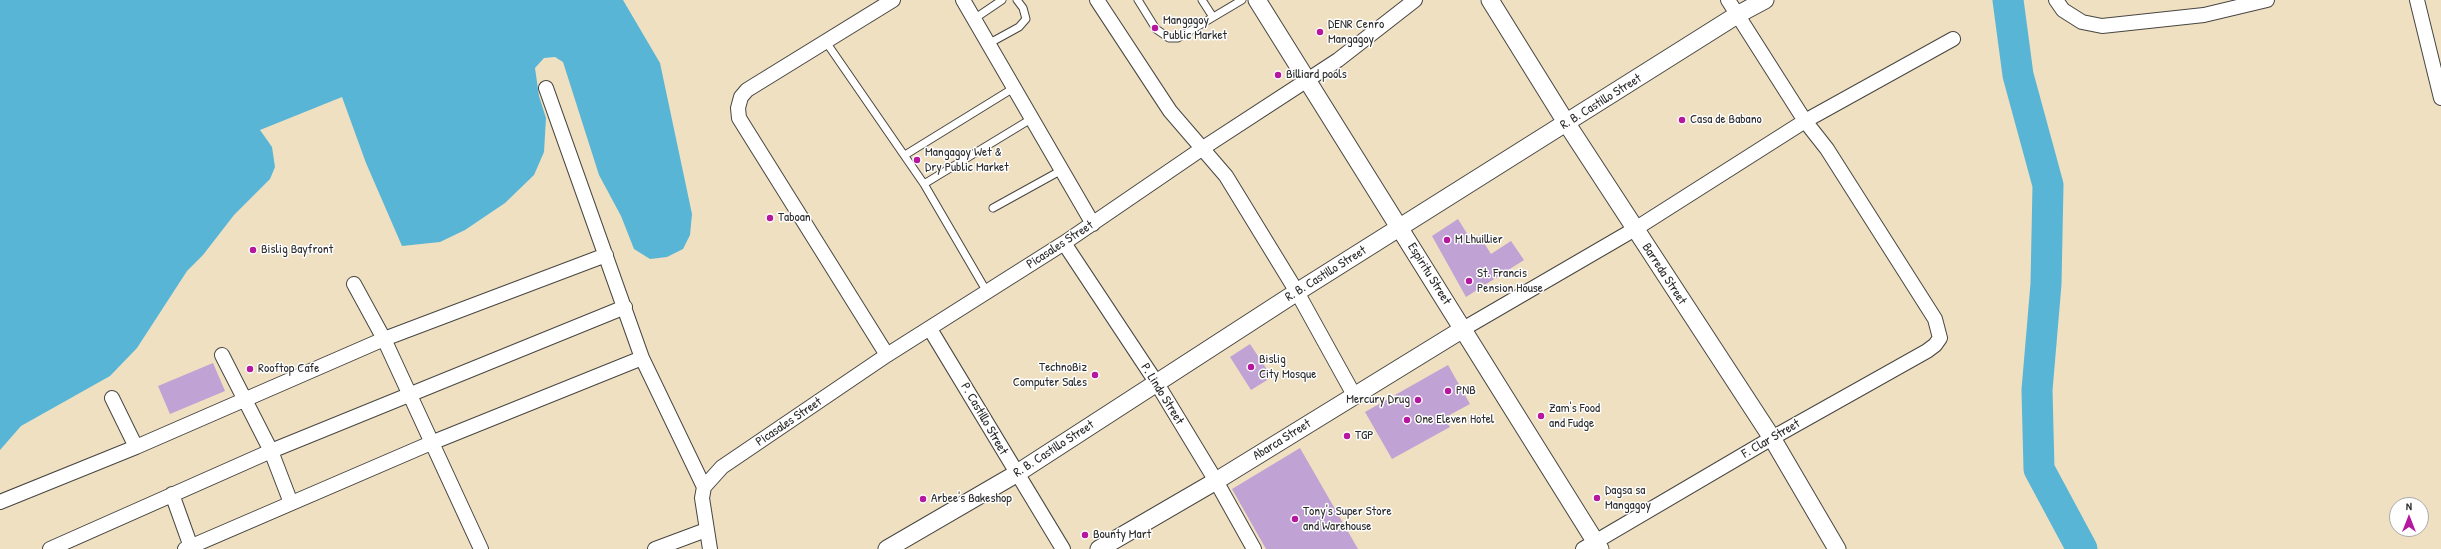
<!DOCTYPE html>
<style>
body{margin:0}
#map{position:relative;width:2441px;height:549px;overflow:hidden;background:#efe0c1;font-family:"Patrick Hand",sans-serif}
canvas{display:block}
.north{position:absolute;left:2389px;top:497px;width:40px;height:40px;box-sizing:border-box;background:#fff;border:1px solid #aaa;border-radius:50%;rotate:0deg;font-size:11px;font-weight:700;line-height:16px;text-align:center;color:#2b2b2b}
.north::after{content:'';display:block;margin:auto;width:14px;height:18px;background:#b5179e;clip-path:polygon(50% 0,100% 100%,50% 72%,0 100%)}
</style>
<div id="map">
<canvas width="2441" height="549"></canvas>
<div class="north">N</div>
</div>
<script>
const ctx = document.querySelector('canvas').getContext('2d');
ctx.lineJoin = 'round';
function fillPath(path, color) {
  ctx.fillStyle = color;
  ctx.fill(path, 'evenodd');
}
function shape(rows) {
  const path = new Path2D();
  for (const r of rows) {
    path.moveTo(r[0], r[1]);
    for (let i = 2; i < r.length; i += 2) path.lineTo(r[i], r[i + 1]);
  }
  return path;
}
function strokePath(path, color, width, dash) {
  ctx.strokeStyle = color;
  ctx.lineWidth = width;
  ctx.lineCap = dash ? 'butt' : 'round';
  ctx.setLineDash(dash || []);
  ctx.stroke(path);
}
function label(font, color, halo, rows, align = 'center') {
  ctx.font = font + ' "Patrick Hand",sans-serif';
  ctx.lineWidth = 3;
  ctx.setLineDash([]);
  ctx.textBaseline = 'middle';
  ctx.strokeStyle = halo;
  ctx.fillStyle = color;
  for (const [text, x, y, turn = 0] of rows) {
    ctx.save();
    ctx.translate(x, y);
    ctx.rotate((+turn || 0) * Math.PI / 180);
    ctx.textAlign = isNaN(turn) ? turn : align;
    if (halo) ctx.strokeText(text, 0, 0);
    ctx.fillText(text, 0, 0);
    ctx.restore();
  }
}
fillPath(shape([
 [0,0,623,0,660,63,692,214,690,235,683,249,667,257,650,259,634,249,621,216,599,175,563,62,555,57,544,58,535,68,539,96,546,118,544,152,534,175,505,203,465,230,440,242,402,246,366,163,342,97,260,130,272,147,275,167,270,179,234,215,203,255,187,271,137,348,110,376,21,426,0,450]
]), '#58b5d6');
strokePath(shape([
 [2008,0,2018,75,2048,185,2046,284,2037,390,2039,469,2082,549]
]), '#58b5d6', 31);
fillPath(shape([
 [1458,219,1471,240,1479,235,1491,254,1511,241,1524,260,1466,297,1432,236],
 [1250,344,1272,377,1251,390,1230,357],
 [213,363,225,391,170,414,158,386],
 [1448,365,1470,404,1444,418,1450,427,1392,459,1365,412],
 [1300,448,1358,549,1266,549,1232,489]
]), '#c0a2d4');
const service = shape([
 [1138,0,1156,29,1169,38,1178,38,1242,0],
 [1202,0,1213,17],
 [974,19,1002,0],
 [826,42,924,184,987,292],
 [988,44,1019,27,1026,19,1023,8,1017,0],
 [905,155,1012,89],
 [924,184,1031,119],
 [993,208,1060,171]
]);
const minor = shape([
 [963,0,1093,224],
 [1097,0,1170,111,1226,176,1297,292,1354,395],
 [2056,0,2063,10,2082,22,2102,26,2204,15,2267,0],
 [2417,0,2441,98],
 [546,88,642,358,704,487,702,498,710,549],
 [1064,243,1156,382,1216,481,1254,549],
 [354,284,384,339,481,549],
 [930,329,1063,549],
 [1463,329,1635,229,1805,121,1953,39],
 [222,355,271,451,291,503],
 [887,355,739,118,738,108,741,97,747,90,893,0],
 [112,398,136,447],
 [704,487,722,467,887,355,1064,243,1203,148,1338,60,1415,0],
 [172,494,191,547],
 [0,502,136,447,384,339,606,255],
 [50,549,271,451,625,307],
 [185,549,431,443,642,358],
 [655,549,706,530],
 [1583,549,1772,438,1927,351,1935,345,1940,338,1935,319,1827,149,1805,121,1728,0]
]);
const tertiary = shape([
 [1257,0,1600,549],
 [1490,0,1567,124,1772,438,1837,549],
 [887,549,1016,474,1297,292,1737,15,1765,0],
 [1099,549,1216,481,1463,329]
]);
strokePath(service, '#484642', 9);
strokePath(minor, '#484642', 16);
strokePath(tertiary, '#484642', 19);
strokePath(service, '#fff', 7);
strokePath(minor, '#fff', 14);
strokePath(tertiary, '#fff', 17);
for (const [x, y, r, color] of [
 [1155,28,4,"#b5179e"],
 [1320,32,4,"#b5179e"],
 [1278,75,4,"#b5179e"],
 [1682,120,4,"#b5179e"],
 [917,160,4,"#b5179e"],
 [770,218,4,"#b5179e"],
 [1447,240,4,"#b5179e"],
 [253,250,4,"#b5179e"],
 [1469,281,4,"#b5179e"],
 [1251,367,4,"#b5179e"],
 [250,369,4,"#b5179e"],
 [1095,375,4,"#b5179e"],
 [1448,391,4,"#b5179e"],
 [1418,400,4,"#b5179e"],
 [1541,416,4,"#b5179e"],
 [1407,420,4,"#b5179e"],
 [1347,436,4,"#b5179e"],
 [1597,498,4,"#b5179e"],
 [923,499,4,"#b5179e"],
 [1295,519,4,"#b5179e"],
 [1085,535,4,"#b5179e"]
]) {
  const dot = new Path2D();
  dot.arc(x, y, r, 0, 2 * Math.PI);
  ctx.fillStyle = color;
  ctx.fill(dot);
  strokePath(dot, '#fff', 1.5);
}
label('13px', '#2b2b2b', '#fff', [
 ["Mangagoy",1163,21],
 ["Public Market",1163,36],
 ["DENR Cenro",1328,25],
 ["Mangagoy",1328,40],
 ["Billiard pools",1286,75],
 ["Casa de Babano",1690,120],
 ["Mangagoy Wet &",925,153],
 ["Dry Public Market",925,168],
 ["Taboan",778,218],
 ["M Lhuillier",1455,240],
 ["Bislig Bayfront",261,250],
 ["St. Francis",1477,274],
 ["Pension House",1477,289],
 ["Bislig",1259,360],
 ["City Mosque",1259,375],
 ["TechnoBiz",1087,368,"right"],
 ["Computer Sales",1087,383,"right"],
 ["Rooftop Cafe",258,369],
 ["PNB",1456,391],
 ["Mercury Drug",1410,400,"right"],
 ["Zam's Food",1549,409],
 ["and Fudge",1549,424],
 ["One Eleven Hotel",1415,420],
 ["TGP",1355,436],
 ["Dagsa sa",1605,491],
 ["Mangagoy",1605,506],
 ["Arbee's Bakeshop",931,499],
 ["Tony's Super Store",1303,512],
 ["and Warehouse",1303,527],
 ["Bounty Mart",1093,535]
], 'left');
label('13px', '#2b2b2b', '#fff', [
 ["R. B. Castillo Street",1601,102,-32],
 ["Picasales Street",1060,245,-33],
 ["R. B. Castillo Street",1326,274,-32],
 ["Espiritu Street",1429,274,58],
 ["Barreda Street",1664,274,57],
 ["P. Lindo Street",1162,394,58],
 ["P. Castillo Street",984,419,60],
 ["Picasales Street",789,422,-34],
 ["F. Clar Street",1771,439,-30],
 ["Abarca Street",1282,440,-32],
 ["R. B. Castillo Street",1054,449,-33]
]);
</script>
